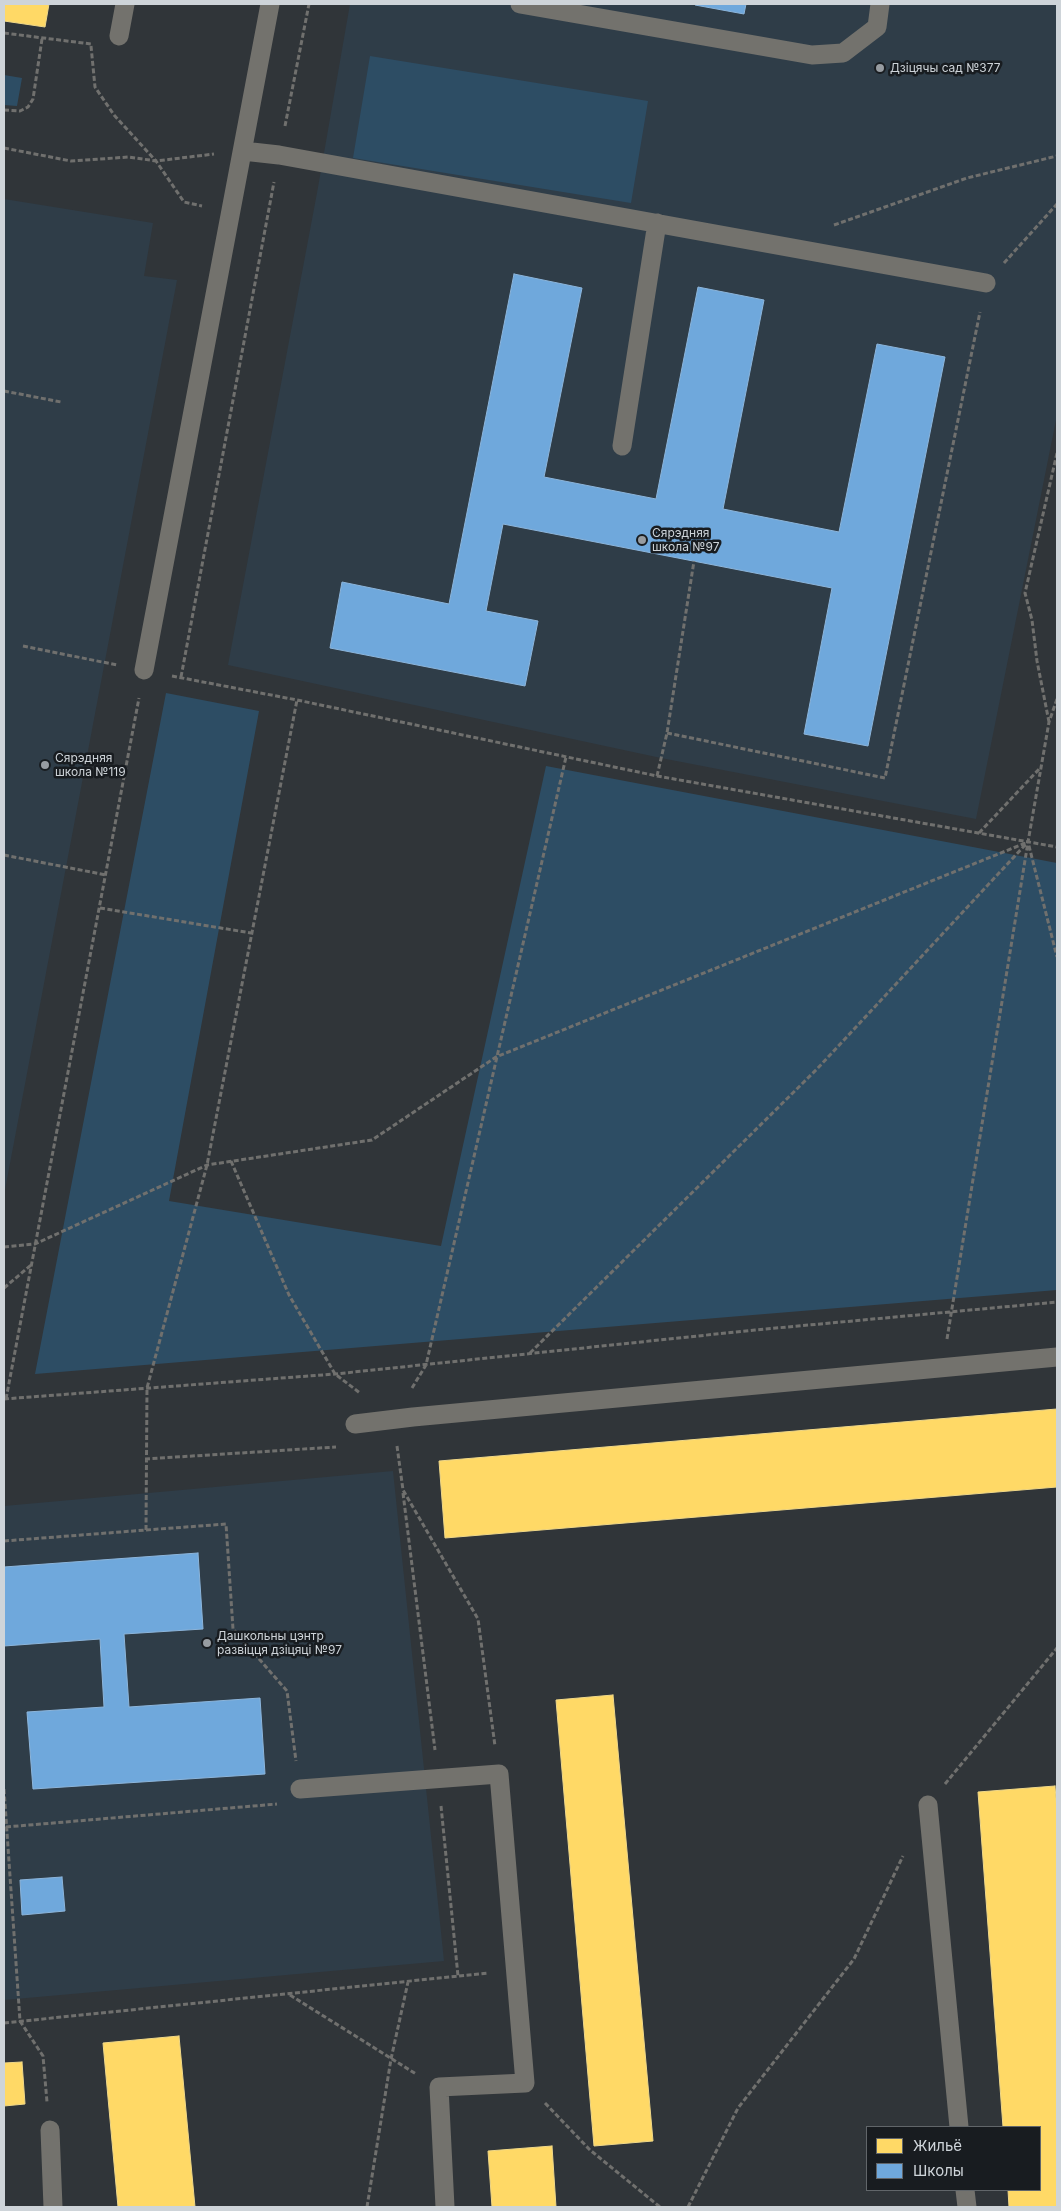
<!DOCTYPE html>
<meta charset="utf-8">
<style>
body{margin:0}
#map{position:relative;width:1061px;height:2211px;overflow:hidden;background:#303539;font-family:Inter,sans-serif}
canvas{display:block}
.frame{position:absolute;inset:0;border:5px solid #ced4d9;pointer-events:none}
.legend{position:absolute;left:866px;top:2126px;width:175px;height:65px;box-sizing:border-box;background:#181c20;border:1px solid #61666a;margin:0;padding:6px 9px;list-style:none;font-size:15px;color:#ced4d9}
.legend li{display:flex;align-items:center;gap:10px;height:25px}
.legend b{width:25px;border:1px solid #61666a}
</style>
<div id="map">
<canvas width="1061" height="2211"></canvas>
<div class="frame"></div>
<ul class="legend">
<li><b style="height:14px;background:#ffd966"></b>Жильё</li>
<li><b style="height:14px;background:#6fa8dc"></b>Школы</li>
</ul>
</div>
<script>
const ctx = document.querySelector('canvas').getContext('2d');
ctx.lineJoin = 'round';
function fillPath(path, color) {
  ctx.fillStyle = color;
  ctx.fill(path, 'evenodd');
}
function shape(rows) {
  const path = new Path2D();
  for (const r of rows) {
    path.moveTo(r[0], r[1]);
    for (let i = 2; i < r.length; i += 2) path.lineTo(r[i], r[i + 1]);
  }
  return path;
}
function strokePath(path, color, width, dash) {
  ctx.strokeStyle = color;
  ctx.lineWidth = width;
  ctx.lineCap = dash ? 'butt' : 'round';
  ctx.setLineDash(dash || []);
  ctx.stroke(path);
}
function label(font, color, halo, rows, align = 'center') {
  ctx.font = font + ' Inter,sans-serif';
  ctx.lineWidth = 5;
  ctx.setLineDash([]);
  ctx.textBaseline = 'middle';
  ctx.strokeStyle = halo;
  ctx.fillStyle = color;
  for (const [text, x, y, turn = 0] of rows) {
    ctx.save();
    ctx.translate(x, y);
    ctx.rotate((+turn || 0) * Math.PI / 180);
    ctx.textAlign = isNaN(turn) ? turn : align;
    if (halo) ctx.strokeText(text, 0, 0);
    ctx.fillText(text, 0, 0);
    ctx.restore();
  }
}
fillPath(shape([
 [350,4,1057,4,1057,415,976,819,661,758,228,665,317,193],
 [4,199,153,223,144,276,177,280,4,1195],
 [393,1471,444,1961,4,2000,4,1506]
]), '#2f3d48');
fillPath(shape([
 [370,56,648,101,631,203,353,158],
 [4,75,22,78,17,106,4,105],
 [166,693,259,711,169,1201,441,1246,546,766,1057,863,1057,1290,35,1374]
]), '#2d4d64');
const homes = shape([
 [4,4,49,4,45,27,4,21,4,4],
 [1057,1409,1057,1487,445,1538,439,1461,1057,1409],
 [613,1695,653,2141,594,2146,556,1700,613,1695],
 [1055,1786,1057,1811,1057,2207,1009,2207,1008,2190,1040,2190,1040,2127,1003,2127,978,1792,1055,1786],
 [179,2036,195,2207,118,2207,103,2043,179,2036],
 [22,2062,25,2104,4,2106,4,2063,22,2062],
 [552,2146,556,2207,492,2207,488,2151,552,2146]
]);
fillPath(homes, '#ffd966');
strokePath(homes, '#f0d888', 1);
const schools = shape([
 [695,4,746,4,744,14,695,5,695,4],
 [514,274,582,288,544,477,656,499,698,287,764,300,723,509,839,532,877,344,945,357,868,746,804,734,832,588,503,524,486,611,538,621,525,686,330,648,342,582,449,604,514,274],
 [198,1553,203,1629,124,1634,129,1707,260,1698,265,1774,33,1789,27,1712,104,1707,100,1639,4,1646,4,1567,198,1553],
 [62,1877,65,1911,22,1915,20,1880,62,1877]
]);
fillPath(schools, '#6fa8dc');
strokePath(schools, '#8cb5db', 1);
strokePath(shape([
 [4,33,91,44],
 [91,46,95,87,114,115,156,161,184,202,202,206],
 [4,110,20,111,28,107,33,99,42,39],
 [285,126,309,4],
 [4,148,71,161,129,157,156,161,214,154],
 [834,225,967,178,1057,156],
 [1004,263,1057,204],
 [4,391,61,402],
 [23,646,117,665],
 [172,676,297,700,657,776,1057,847],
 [181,677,274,182],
 [1057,699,1049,722,1028,842,1057,957],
 [1049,722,1037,661,1032,620,1025,593,1057,453],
 [667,733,885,778,980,312],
 [657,776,667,733,694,561],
 [979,833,1041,767],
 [4,855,106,875],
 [100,908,251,933],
 [231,1161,289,1295,335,1374,360,1393],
 [4,1247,35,1244,207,1165,372,1140,496,1057,1028,842],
 [4,1288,31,1265],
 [947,1339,1028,842],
 [530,1353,817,1069,1026,844],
 [412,1388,426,1365,566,757],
 [4,1399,335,1374,755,1330,1057,1302],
 [6,1399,139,698],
 [397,1446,403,1490,478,1619,495,1746],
 [145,1459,336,1447],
 [403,1493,435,1750],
 [146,1530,226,1524,233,1629,287,1691,296,1761],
 [4,1541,146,1530,147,1388,207,1165,297,700],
 [945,1784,1057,1648],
 [4,1789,20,2021,43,2056,47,2102],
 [441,1806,458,1976],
 [6,1827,277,1804],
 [290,1995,416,2074],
 [4,2023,488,1973],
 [545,2103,590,2150,660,2207],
 [367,2207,391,2059,408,1982],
 [688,2207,738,2108,854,1959,903,1856]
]), '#70706e', 3, [5, 2.5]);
strokePath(shape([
 [520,4,812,55,843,53,877,27,880,4],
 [119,36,125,4],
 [243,151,279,155,986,283],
 [622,446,657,223],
 [144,670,270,4],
 [355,1424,413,1417,1057,1357],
 [300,1789,499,1774,525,2083,439,2087,445,2207],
 [928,1805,959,2127],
 [50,2130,53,2207],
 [965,2190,967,2207]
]), '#73726d', 19);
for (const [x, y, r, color] of [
 [880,68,5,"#979ca1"],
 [642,540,5,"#979ca1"],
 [45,765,5,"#979ca1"],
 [207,1643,5,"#979ca1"]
]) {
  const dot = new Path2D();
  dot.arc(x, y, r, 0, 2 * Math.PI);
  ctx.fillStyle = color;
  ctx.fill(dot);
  strokePath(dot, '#181c20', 2);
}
label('12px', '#ced4d9', '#181c20', [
 ["Дзіцячы сад №377",890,68],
 ["Сярэдняя",652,533],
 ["школа №97",652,547],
 ["Сярэдняя",55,758],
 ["школа №119",55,772],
 ["Дашкольны цэнтр",217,1636],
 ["развіцця дзіцяці №97",217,1650]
], 'left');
</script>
